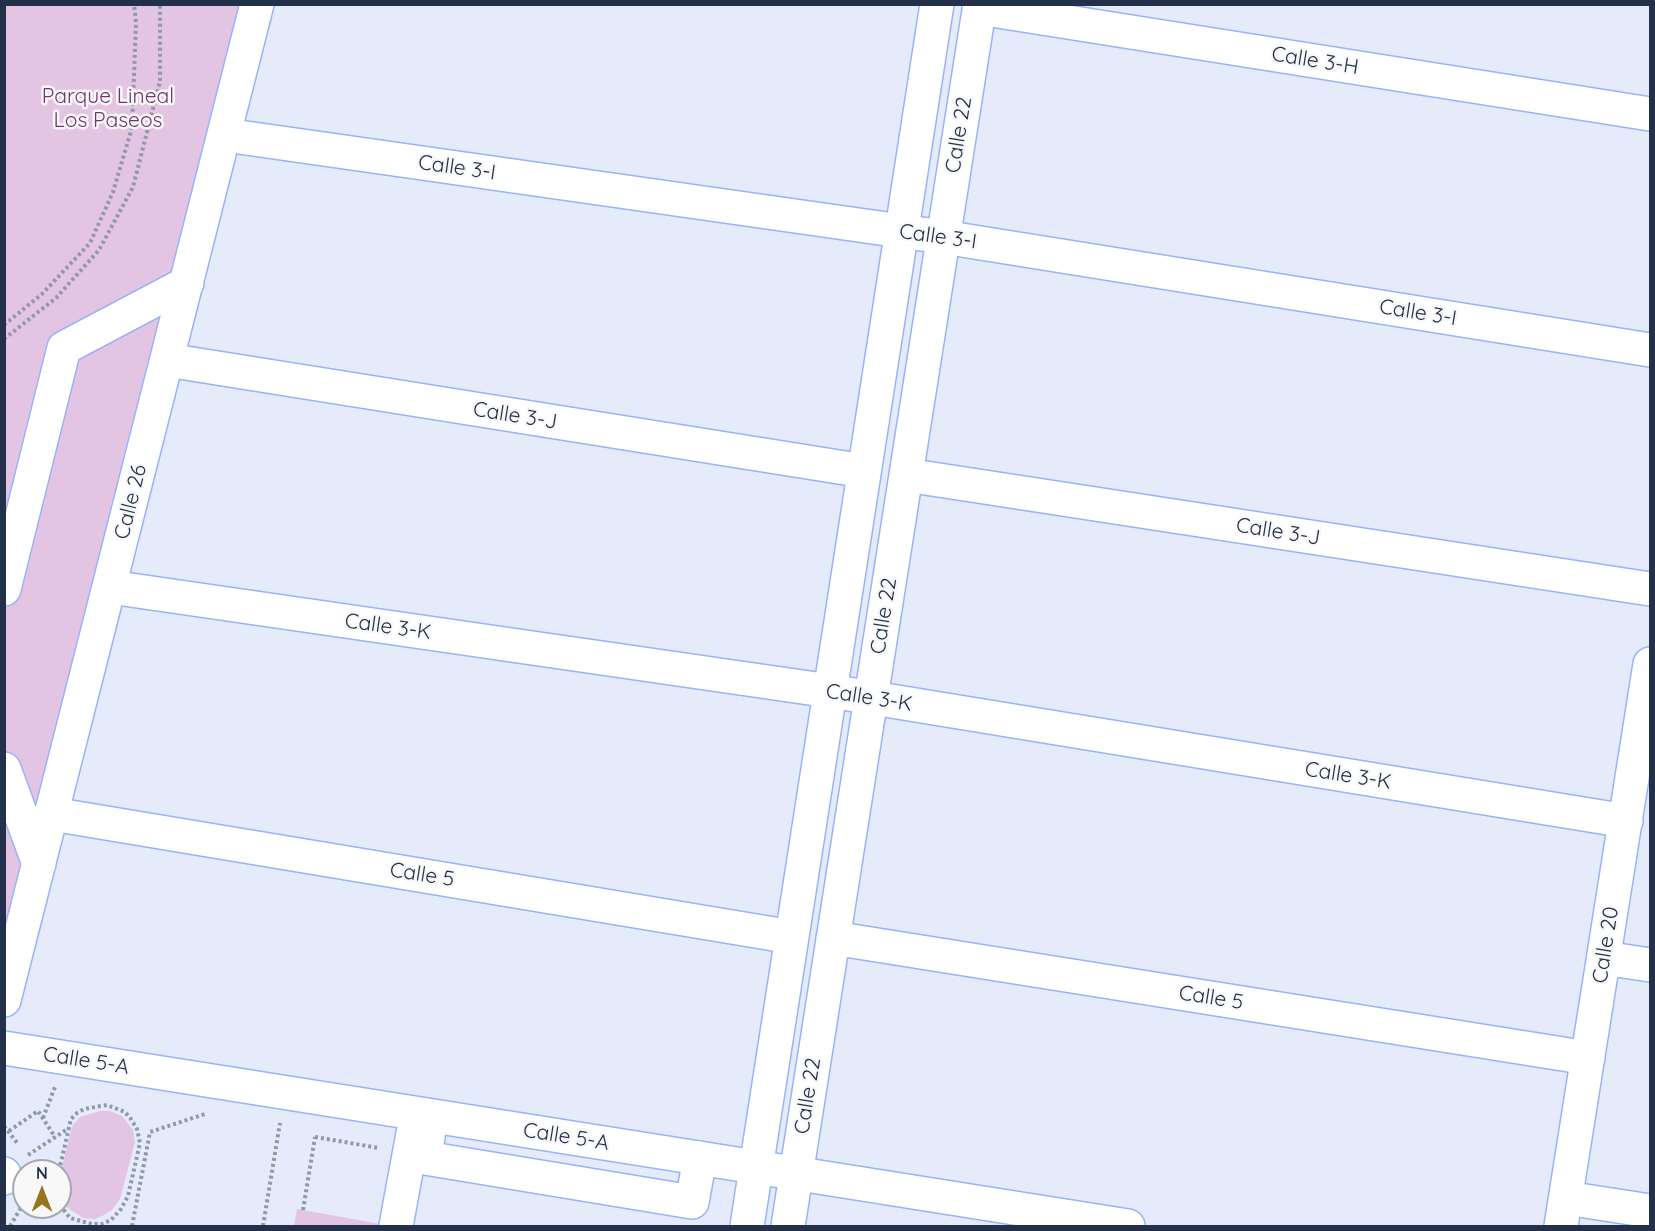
<!DOCTYPE html>
<style>
body{margin:0}
#map{position:relative;width:1655px;height:1231px;overflow:hidden;background:#e5ebfa;font-family:Quicksand,sans-serif}
canvas{display:block}
.frame{position:absolute;inset:0;border:6px solid #242f4a;pointer-events:none}
.north{position:absolute;left:12px;top:1159px;width:60px;height:60px;box-sizing:border-box;background:#f8f8f8;border:2px solid #a3a8b2;border-radius:50%;rotate:0deg;font-size:16px;font-weight:700;line-height:24px;text-align:center;color:#242f4a}
.north::after{content:'';display:block;margin:auto;width:21px;height:27px;background:#95751d;clip-path:polygon(50% 0,100% 100%,50% 72%,0 100%)}
</style>
<div id="map">
<canvas width="1655" height="1231"></canvas>
<div class="frame"></div>
<div class="north">N</div>
</div>
<script>
const ctx = document.querySelector('canvas').getContext('2d');
ctx.lineJoin = 'round';
function fillPath(path, color) {
  ctx.fillStyle = color;
  ctx.fill(path, 'evenodd');
}
function shape(rows) {
  const path = new Path2D();
  for (const r of rows) {
    path.moveTo(r[0], r[1]);
    for (let i = 2; i < r.length; i += 2) path.lineTo(r[i], r[i + 1]);
  }
  return path;
}
function strokePath(path, color, width, dash) {
  ctx.strokeStyle = color;
  ctx.lineWidth = width;
  ctx.lineCap = dash ? 'butt' : 'round';
  ctx.setLineDash(dash || []);
  ctx.stroke(path);
}
function label(font, color, halo, rows, align = 'center') {
  ctx.font = font + ' Quicksand,sans-serif';
  ctx.lineWidth = 5;
  ctx.setLineDash([]);
  ctx.textBaseline = 'middle';
  ctx.strokeStyle = halo;
  ctx.fillStyle = color;
  for (const [text, x, y, turn = 0] of rows) {
    ctx.save();
    ctx.translate(x, y);
    ctx.rotate((+turn || 0) * Math.PI / 180);
    ctx.textAlign = isNaN(turn) ? turn : align;
    if (halo) ctx.strokeText(text, 0, 0);
    ctx.fillText(text, 0, 0);
    ctx.restore();
  }
}
fillPath(shape([
 [5,5,242,5,5,939],
 [100,1111,110,1111,122,1116,133,1130,135,1142,120,1199,113,1209,104,1215,95,1219,83,1218,65,1206,60,1197,60,1176,72,1126,80,1117],
 [297,1209,381,1224,381,1226,294,1226]
]), '#e4c4e3');
const minor = shape([
 [979,8,1650,114],
 [225,135,943,237,1650,350],
 [167,360,864,471],
 [906,475,1650,589],
 [110,587,830,691,1626,821],
 [4,589,64,348,187,283],
 [4,769,39,864],
 [52,814,792,937],
 [833,938,1588,1058],
 [1604,958,1650,965],
 [4,1000,257,4],
 [4,1048,1128,1226],
 [431,1116,425,1158,692,1202,700,1158],
 [4,1174,4,1178],
 [1566,1198,1650,1211],
 [396,1226,414,1128],
 [747,1226,937,4],
 [788,1226,980,4],
 [1561,1226,1650,664]
]);
strokePath(minor, '#98b4f9', 36);
strokePath(shape([
 [4,325,42,294,90,243,113,192,132,128,136,23,134,4],
 [4,339,56,298,99,250,133,187,160,81,160,4],
 [43,1118,55,1087],
 [4,1126,18,1144],
 [9,1131,38,1111,55,1137],
 [315,1137,379,1148],
 [28,1155,69,1128],
 [59,1171,71,1119,77,1113,84,1109,107,1105,125,1112,131,1119,137,1129,140,1143,128,1196,121,1209,111,1220,102,1224,92,1224,70,1218,60,1205],
 [303,1210,315,1137],
 [10,1226,22,1206],
 [132,1226,150,1132,205,1114],
 [263,1226,280,1123]
]), '#9098ac', 4, [3, 3]);
strokePath(minor, '#fff', 33);
label('21px', '#242f4a', '#f8f8f8', [
 ["Calle 3-H",1315,61,9],
 ["Calle 22",959,135,-81],
 ["Calle 3-I",457,168,8],
 ["Calle 3-I",938,237,8],
 ["Calle 3-I",1418,313,9],
 ["Calle 3-J",515,416,9],
 ["Calle 26",131,502,-76],
 ["Calle 3-J",1278,532,9],
 ["Calle 22",884,616,-81],
 ["Calle 3-K",388,627,8],
 ["Calle 3-K",869,698,9],
 ["Calle 3-K",1348,776,9],
 ["Calle 5",422,875,9],
 ["Calle 20",1606,945,-81],
 ["Calle 5",1211,998,9],
 ["Calle 5-A",86,1061,9],
 ["Calle 22",808,1096,-81],
 ["Calle 5-A",566,1137,9]
]);
label('21px', '#713471', '#f8f8f8', [
 ["Parque Lineal",108,97],
 ["Los Paseos",108,121]
]);
</script>
